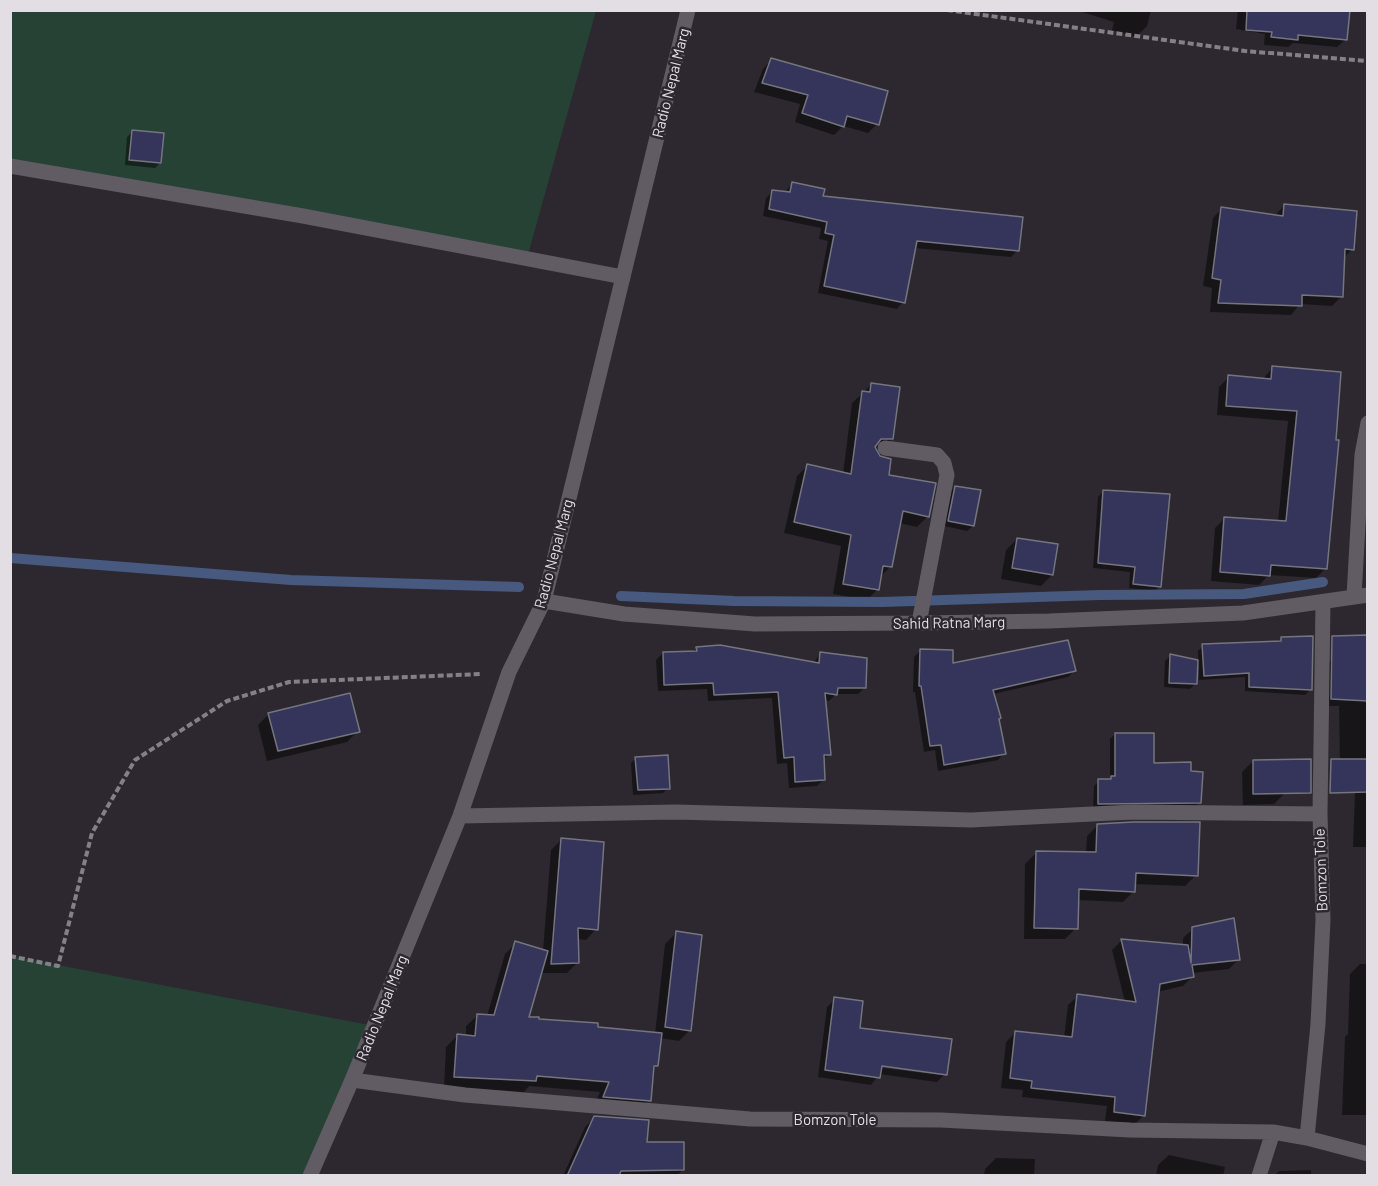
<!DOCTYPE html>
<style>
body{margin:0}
#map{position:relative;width:1378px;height:1186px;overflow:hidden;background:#2d282f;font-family:Barlow,sans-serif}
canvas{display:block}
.frame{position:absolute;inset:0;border:12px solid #e2dee3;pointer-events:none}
</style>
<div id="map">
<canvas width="1378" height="1186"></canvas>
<div class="frame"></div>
</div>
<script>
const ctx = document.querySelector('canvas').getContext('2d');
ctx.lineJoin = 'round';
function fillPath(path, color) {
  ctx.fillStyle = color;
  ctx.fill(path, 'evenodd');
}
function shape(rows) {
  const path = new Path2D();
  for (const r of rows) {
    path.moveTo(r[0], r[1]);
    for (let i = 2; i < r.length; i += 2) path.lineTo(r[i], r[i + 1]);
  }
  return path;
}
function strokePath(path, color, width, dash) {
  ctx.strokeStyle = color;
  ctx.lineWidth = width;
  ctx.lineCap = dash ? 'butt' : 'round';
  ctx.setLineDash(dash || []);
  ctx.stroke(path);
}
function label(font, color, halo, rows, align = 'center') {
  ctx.font = font + ' Barlow,sans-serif';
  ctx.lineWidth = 5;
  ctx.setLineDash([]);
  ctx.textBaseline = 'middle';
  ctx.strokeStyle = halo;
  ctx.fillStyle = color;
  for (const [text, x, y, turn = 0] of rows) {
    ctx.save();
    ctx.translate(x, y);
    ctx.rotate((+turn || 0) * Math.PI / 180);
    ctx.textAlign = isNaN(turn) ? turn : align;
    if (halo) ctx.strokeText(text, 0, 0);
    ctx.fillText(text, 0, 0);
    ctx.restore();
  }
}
fillPath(shape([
 [10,11,596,11,527,258,11,166],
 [11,956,374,1026,310,1175,11,1176]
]), '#264235');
fillPath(shape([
 [1076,10,1151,10,1147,26,1136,37,1112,30,1114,22],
 [1238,10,1348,10,1345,40,1337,47,1293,43,1288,47,1264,45,1265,34,1236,29],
 [771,60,877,124,868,133,843,126,834,135,795,122,800,104,754,92,763,69],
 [132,132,160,163,155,168,125,165,127,137],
 [792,183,822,197,1018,250,1011,257,914,248,903,302,897,309,818,293,828,241,819,239,821,228,763,216,766,198,772,192,785,193],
 [1284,206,1353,249,1343,258,1341,297,1332,306,1300,304,1291,315,1210,312,1212,288,1203,286,1213,218,1222,208,1274,216],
 [1273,367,1340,374,1326,568,1316,578,1269,575,1259,585,1211,581,1215,528,1225,518,1278,522,1288,421,1217,415,1219,387,1229,377,1263,379],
 [872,384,892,439,881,450,873,450,887,476,928,516,917,527,899,523,891,566,880,577,878,589,867,600,833,594,841,546,784,533,797,476,808,465,843,474,852,403],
 [955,487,973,526,967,531,944,526,950,492],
 [1104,491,1160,586,1155,591,1129,588,1130,572,1093,568,1098,497],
 [1017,539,1052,575,1041,586,1001,579,1006,550],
 [1368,635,1368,763,1340,767,1339,706,1324,706,1325,666,1333,658],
 [1282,638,1311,689,1305,695,1245,691,1245,677,1199,680,1199,666,1196,666,1196,683,1190,689,1164,687,1165,661,1170,656,1198,661,1198,651,1203,646,1278,643],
 [697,648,813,663,821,653,865,687,858,694,836,694,829,701,824,700,829,754,822,761,824,779,817,786,789,788,787,763,777,764,772,698,708,701,707,689,658,691,656,660,663,653,692,653],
 [920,651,952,664,1074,671,1068,677,993,694,1004,753,998,760,938,771,935,750,924,752,915,692,913,692,914,657],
 [269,714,358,731,347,742,267,761,258,725],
 [1115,734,1153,764,1200,802,1194,808,1093,809,1094,786,1099,781,1110,779,1110,739],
 [636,758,668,788,663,793,633,795,631,763],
 [1253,761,1285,793,1274,804,1243,805,1242,772],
 [1368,788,1368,847,1353,847,1355,792],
 [1098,825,1196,875,1185,886,1134,884,1134,891,1123,902,1077,900,1076,928,1065,939,1024,939,1025,864,1036,853,1086,853,1087,836],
 [561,840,596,929,586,940,577,939,578,962,567,973,540,973,527,1018,597,1028,655,1034,665,944,676,933,690,1030,679,1041,660,1038,657,1065,652,1071,649,1100,638,1111,593,1107,600,1092,529,1086,524,1092,444,1087,446,1047,457,1036,466,1036,466,1026,478,1015,487,1016,505,954,516,943,543,951,551,850],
 [1193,929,1239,959,1229,969,1192,973,1192,977,1183,986,1157,992,1144,1115,1134,1125,1105,1121,1107,1106,1022,1097,1023,1090,1001,1088,1006,1042,1016,1032,1064,1038,1068,1005,1078,996,1125,1002,1112,950,1121,941,1183,946,1183,938],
 [1360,964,1368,964,1368,1115,1342,1115,1345,1037,1348,1034,1350,974],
 [835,999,858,1029,945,1074,937,1082,879,1074,871,1085,818,1077,827,1007],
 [874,1064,941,1072,941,1075,874,1067],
 [595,1117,646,1144,683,1169,677,1176,563,1176,585,1127],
 [1169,1155,1225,1167,1223,1176,1156,1176,1158,1165],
 [996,1158,1035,1159,1034,1176,978,1176,984,1175,985,1169],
 [1311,1170,1311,1176,1274,1176,1279,1171]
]), '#0007');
strokePath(shape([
 [10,558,291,580,519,587],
 [621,596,734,601,882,602,1100,595,1244,594,1323,582]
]), '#47597e', 10);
const building = shape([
 [1247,10,1350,10,1347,40,1298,35,1298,40,1271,37,1272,32,1246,30,1247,10],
 [771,58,888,91,879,125,847,116,844,127,802,113,808,95,762,83,771,58],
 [132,130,164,133,161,163,129,160,132,130],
 [792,182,825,189,823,196,1023,217,1019,251,917,241,905,303,824,286,834,235,825,233,827,222,769,209,772,190,790,192,792,182],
 [1284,204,1357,211,1354,250,1345,249,1343,297,1302,295,1302,306,1218,303,1221,280,1212,278,1221,207,1283,216,1284,204],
 [1272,366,1341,372,1336,440,1339,440,1327,569,1271,565,1270,576,1220,572,1224,517,1286,521,1297,411,1226,406,1228,375,1271,379,1272,366],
 [871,383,900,387,893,439,881,439,875,447,880,456,891,459,889,475,936,483,929,517,903,511,892,567,883,566,879,590,843,584,851,535,794,522,807,464,851,474,862,391,870,392,871,383],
 [955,486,981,490,974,526,948,521,955,486],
 [1103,490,1170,494,1161,587,1133,584,1135,567,1098,563,1103,490],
 [1017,538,1058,544,1053,575,1012,568,1017,538],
 [1368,635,1368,701,1331,699,1332,636,1368,635],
 [1313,636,1312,690,1249,687,1249,673,1204,676,1202,644,1281,641,1281,637,1313,636],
 [1068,640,1076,671,993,690,1001,718,999,719,1006,754,944,765,941,745,930,746,921,686,919,686,920,649,953,650,953,663,1068,640],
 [720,645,819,663,820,652,867,658,866,688,838,688,837,695,825,693,831,755,824,755,825,780,795,782,794,757,784,758,778,692,714,695,713,683,664,685,663,652,697,651,696,647,720,645],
 [1170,654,1198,660,1197,684,1169,683,1170,654],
 [350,693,360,732,278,751,268,713,350,693],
 [1115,733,1154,733,1154,763,1191,762,1191,771,1203,772,1201,803,1098,804,1098,779,1111,779,1111,776,1115,776,1115,733],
 [668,755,670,789,638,790,635,757,668,755],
 [1311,759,1311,793,1253,794,1253,760,1311,759],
 [1331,759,1368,759,1368,792,1330,793,1331,759],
 [1133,822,1200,822,1198,876,1136,873,1135,892,1079,889,1078,929,1034,928,1036,851,1096,852,1097,824,1133,822],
 [561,838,604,842,598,930,578,928,579,963,551,964,561,838],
 [1234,918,1240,960,1192,965,1194,977,1160,984,1145,1116,1114,1112,1115,1097,1031,1088,1032,1081,1010,1078,1015,1031,1072,1037,1077,994,1136,1002,1121,939,1188,945,1191,963,1192,927,1234,918],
 [676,931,702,935,691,1031,665,1027,676,931],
 [515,941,548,951,529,1017,539,1017,539,1019,598,1023,598,1027,662,1033,658,1066,654,1066,651,1101,603,1097,609,1082,537,1076,536,1081,454,1077,457,1034,475,1036,477,1014,494,1015,515,941],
 [834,997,863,1001,860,1028,952,1039,947,1075,882,1066,880,1078,825,1070,834,997],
 [594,1116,649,1120,647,1142,684,1142,684,1170,621,1171,619,1176,567,1176,594,1116]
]);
fillPath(building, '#35345a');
strokePath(building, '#74757e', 1.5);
strokePath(shape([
 [947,10,1245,51,1368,61],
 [10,956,58,966,92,833,135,760,227,701,289,682,481,674]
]), '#858086', 4, [6, 3]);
strokePath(shape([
 [10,166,303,216,623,277]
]), '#615b63', 15);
strokePath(shape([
 [885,448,937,455,944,463,947,475,919,623],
 [1354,596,1362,455,1368,423],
 [544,601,624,614,755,624,919,623,1049,621,1243,613,1368,595],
 [460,816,676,812,971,820,1133,812,1320,814],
 [352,1080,465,1095,750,1119,941,1120,1130,1130,1273,1132,1307,1138,1368,1154],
 [1307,1138,1318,1024,1323,920,1320,814,1323,602],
 [310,1176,352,1080,460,816,509,672,544,601,688,10],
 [1259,1176,1273,1132]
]), '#615b63', 15);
label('15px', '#e2dee3', '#2d282f', [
 ["Radio Nepal Marg",671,83,-76],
 ["Radio Nepal Marg",554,554,-75],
 ["Sahid Ratna Marg",949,623,-1],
 ["Bomzon Tole",1321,870,-92],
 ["Radio Nepal Marg",382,1008,-68],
 ["Bomzon Tole",835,1120]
]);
</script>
